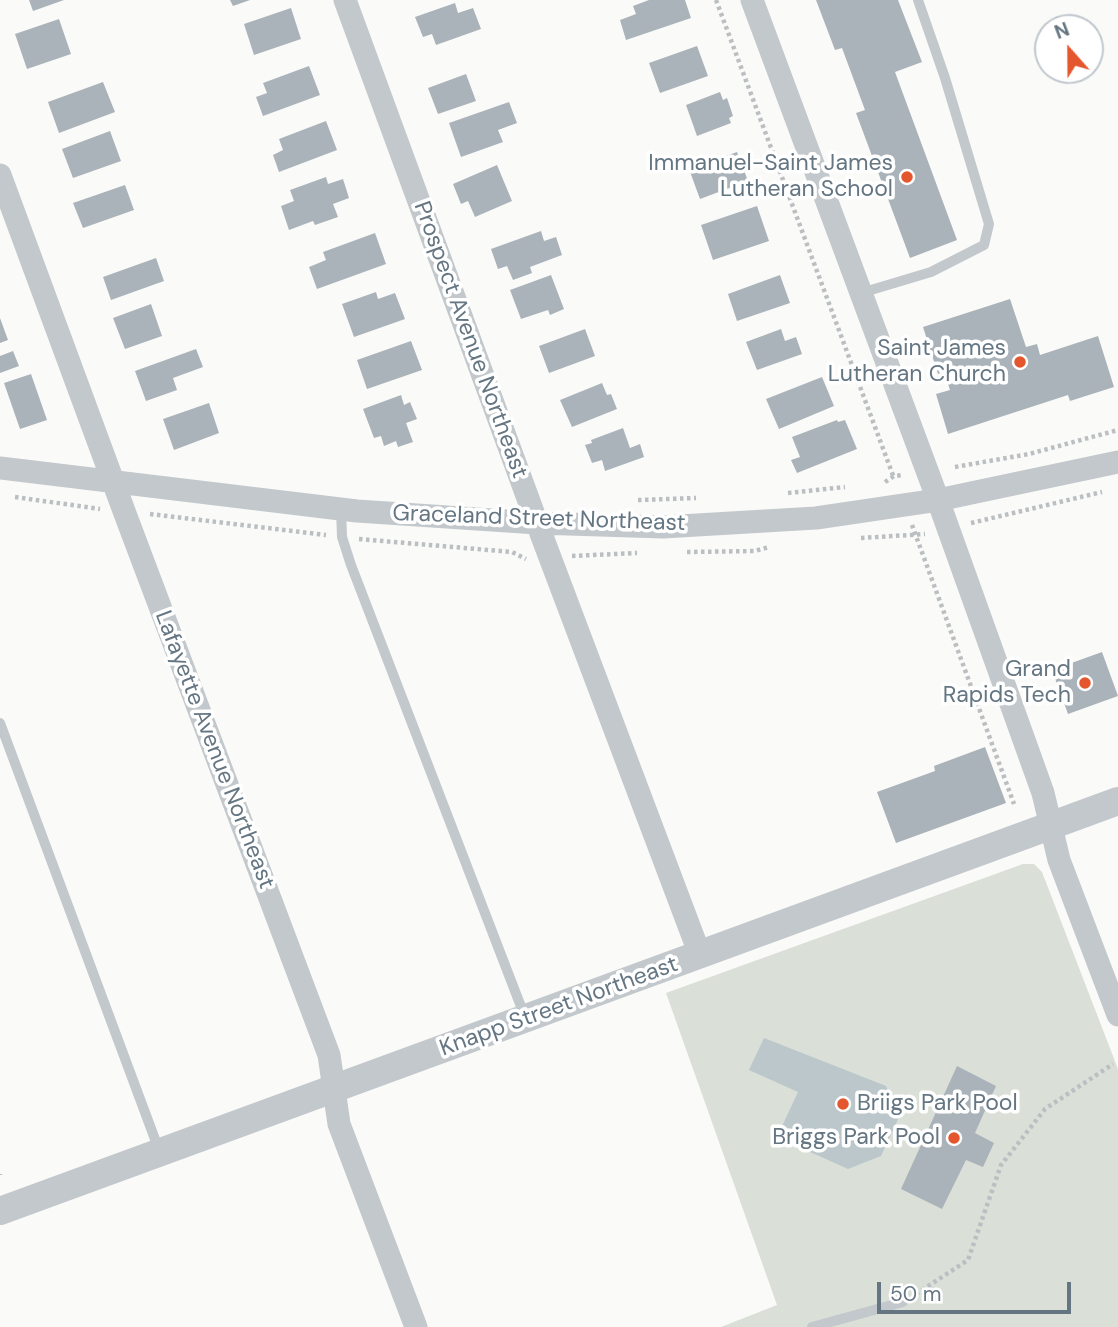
<!DOCTYPE html>
<style>
body{margin:0}
#map{position:relative;width:1118px;height:1327px;overflow:hidden;background:#fafaf8;font-family:"DM Sans",sans-serif}
canvas{display:block}
.north{position:absolute;left:1034px;top:14px;width:70px;height:70px;box-sizing:border-box;background:#fff;border:2px solid #c1c8cd;border-radius:50%;rotate:339deg;font-size:19px;font-weight:700;line-height:28px;text-align:center;color:#657683}
.north::after{content:'';display:block;margin:auto;width:24px;height:32px;background:#e4572e;clip-path:polygon(50% 0,100% 100%,50% 72%,0 100%)}
.scale{position:absolute;left:877px;top:1282px;width:194px;height:32px;box-sizing:border-box;border:4px solid #657683;border-top:0;padding-left:9px;font-size:21px;line-height:24px;white-space:nowrap;color:#657683;-webkit-text-stroke:5px #fff;paint-order:stroke}
</style>
<div id="map">
<canvas width="1118" height="1327"></canvas>
<div class="north">N</div>
<div class="scale">50 m</div>
</div>
<script>
const ctx = document.querySelector('canvas').getContext('2d');
ctx.lineJoin = 'round';
function fillPath(path, color) {
  ctx.fillStyle = color;
  ctx.fill(path, 'evenodd');
}
function shape(rows) {
  const path = new Path2D();
  for (const r of rows) {
    path.moveTo(r[0], r[1]);
    for (let i = 2; i < r.length; i += 2) path.lineTo(r[i], r[i + 1]);
  }
  return path;
}
function strokePath(path, color, width, dash) {
  ctx.strokeStyle = color;
  ctx.lineWidth = width;
  ctx.lineCap = dash ? 'butt' : 'round';
  ctx.setLineDash(dash || []);
  ctx.stroke(path);
}
function label(font, color, halo, rows, align = 'center') {
  ctx.font = font + ' "DM Sans",sans-serif';
  ctx.lineWidth = 7;
  ctx.setLineDash([]);
  ctx.textBaseline = 'middle';
  ctx.strokeStyle = halo;
  ctx.fillStyle = color;
  for (const [text, x, y, turn = 0] of rows) {
    ctx.save();
    ctx.translate(x, y);
    ctx.rotate((+turn || 0) * Math.PI / 180);
    ctx.textAlign = isNaN(turn) ? turn : align;
    if (halo) ctx.strokeText(text, 0, 0);
    ctx.fillText(text, 0, 0);
    ctx.restore();
  }
}
fillPath(shape([
 [1023,864,1034,864,1042,872,1118,1069,1118,1327,721,1327,777,1305,666,993]
]), '#dadfd7');
fillPath(shape([
 [764,1038,886,1086,899,1117,881,1156,848,1169,777,1137,798,1092,749,1070]
]), '#bbc7cb');
fillPath(shape([
 [29,0,64,0,33,11],
 [230,0,250,0,233,6],
 [649,0,685,0,691,18,626,40,620,20,636,14,633,6],
 [816,0,898,0,922,62,895,72,957,240,910,258,856,113,865,110,842,48,835,50],
 [455,3,458,13,473,8,481,29,436,45,432,34,423,37,415,17],
 [291,8,301,39,254,55,244,24],
 [59,19,71,54,27,69,15,34],
 [697,46,708,76,660,93,649,63],
 [309,66,320,95,263,116,256,97,267,93,263,83],
 [466,74,476,101,438,114,428,88],
 [103,82,115,112,59,133,48,102],
 [720,92,723,100,727,98,733,116,729,118,731,123,697,136,686,105],
 [509,102,517,123,498,130,503,142,461,157,449,123],
 [326,121,337,150,279,172,273,155,283,150,279,139],
 [110,131,121,161,73,178,62,149],
 [737,152,748,181,700,199,689,169],
 [497,165,512,201,475,217,468,201,461,204,453,184],
 [326,177,328,184,343,179,349,198,333,204,338,217,315,225,313,221,289,230,281,206,294,201,290,190],
 [125,185,134,210,83,228,73,203],
 [757,206,769,241,713,260,701,225],
 [541,231,544,241,556,237,562,255,530,267,532,273,513,280,507,266,498,269,491,249],
 [375,233,386,264,317,289,309,267,326,260,323,252],
 [156,258,164,281,111,300,103,277],
 [551,275,564,309,550,315,548,310,521,319,510,290],
 [780,275,790,303,737,321,728,294],
 [376,292,378,299,395,293,405,319,354,337,342,304],
 [1010,299,1026,347,1037,344,1040,355,1098,336,1114,387,1070,401,1068,395,948,434,936,394,950,390,948,384,958,381,953,369,938,374,923,327],
 [151,304,162,336,125,349,113,318],
 [0,318,8,340,0,343],
 [585,329,595,356,549,373,539,346],
 [781,329,785,341,796,337,802,354,757,370,746,342],
 [411,341,422,370,367,389,357,360],
 [196,349,203,367,173,378,177,390,146,401,135,371],
 [13,351,19,366,0,373,0,356],
 [31,374,47,420,20,429,4,383],
 [822,377,834,406,779,429,766,399],
 [602,383,607,395,611,394,617,409,572,427,560,400],
 [401,395,404,405,410,402,417,419,406,423,413,442,398,447,396,441,384,446,381,436,374,438,363,409],
 [209,403,219,433,174,450,163,419],
 [837,420,838,422,845,420,857,449,797,473,791,460,800,457,792,437],
 [623,428,630,448,640,444,644,457,605,471,602,460,592,463,585,445,592,443,591,440],
 [1102,652,1118,696,1068,714,1052,670],
 [985,747,1006,803,896,843,877,792,935,771,934,766],
 [957,1066,996,1086,975,1133,994,1143,983,1167,966,1160,942,1209,901,1189]
]), '#aab3b9');
strokePath(shape([
 [716,0,894,478],
 [955,467,1029,454,1118,430],
 [885,482,894,476,903,475],
 [788,493,845,487],
 [15,497,100,509],
 [638,500,696,498],
 [150,514,326,535],
 [971,523,1102,492],
 [912,525,1014,804],
 [861,538,925,534],
 [359,539,512,552,526,559],
 [687,552,755,551,769,547],
 [572,556,637,553],
 [0,1174,0,1175],
 [916,1294,968,1260,1001,1165,1045,1109,1113,1064]
]), '#bbbfc2', 4.5, [3.5, 3.5]);
strokePath(shape([
 [861,293,931,272,984,245,989,224,945,78,918,0],
 [341,509,342,537,351,565,525,1017],
 [0,723,159,1150],
 [812,1327,903,1302]
]), '#c3c8cc', 10);
strokePath(shape([
 [345,0,537,523,700,955],
 [752,0,938,500,1043,793,1059,860,1118,1015],
 [0,175,124,511,329,1055,339,1124,416,1327],
 [0,468,357,511,537,523,663,527,816,518,938,500,1118,462]
]), '#c3c8cc', 23);
strokePath(shape([
 [0,1211,1118,801]
]), '#c3c8cc', 28);
for (const [x, y, r, color] of [
 [907,177,7,"#e4572e"],
 [1020,362,7,"#e4572e"],
 [1085,683,7,"#e4572e"],
 [843,1104,7,"#e4572e"],
 [954,1138,7,"#e4572e"]
]) {
  const dot = new Path2D();
  dot.arc(x, y, r, 0, 2 * Math.PI);
  ctx.fillStyle = color;
  ctx.fill(dot);
  strokePath(dot, '#fff', 2.5);
}
label('23px', '#657683', '#fff', [
 ["Immanuel-Saint James",893,164],
 ["Lutheran School",893,190],
 ["Saint James",1006,349],
 ["Lutheran Church",1006,375],
 ["Grand",1071,670],
 ["Rapids Tech",1071,696],
 ["Briigs Park Pool",857,1104,"left"],
 ["Briggs Park Pool",940,1138]
], 'right');
label('23px', '#657683', '#fff', [
 ["Prospect Avenue Northeast",470,340,70],
 ["Graceland Street Northeast",539,519,2],
 ["Lafayette Avenue Northeast",214,750,69],
 ["Knapp Street Northeast",559,1007,-20]
]);
</script>
